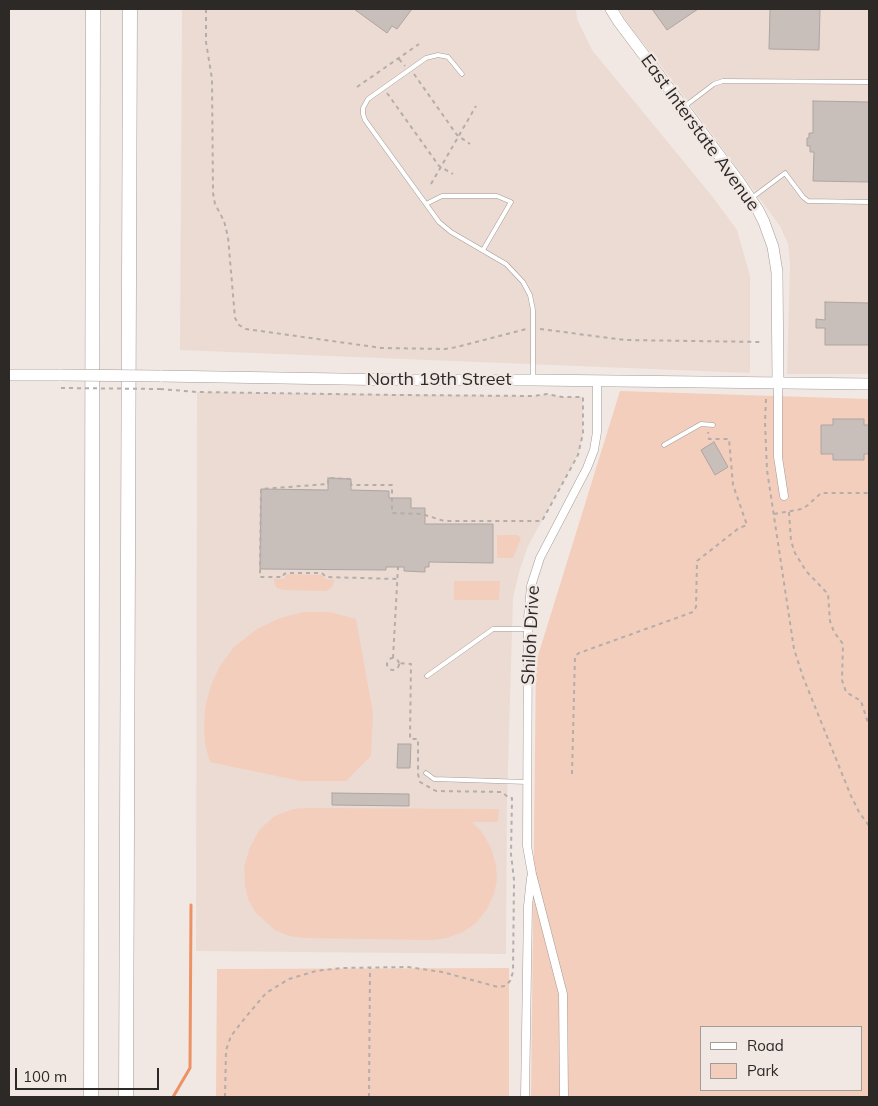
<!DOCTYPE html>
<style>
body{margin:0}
#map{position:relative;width:878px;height:1106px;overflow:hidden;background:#f1e8e4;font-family:Mulish,sans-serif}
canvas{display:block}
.frame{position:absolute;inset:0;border:10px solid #2c2927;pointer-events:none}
.legend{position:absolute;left:700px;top:1026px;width:162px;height:65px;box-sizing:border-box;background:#f1e8e4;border:1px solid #a29c98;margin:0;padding:6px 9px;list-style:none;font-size:15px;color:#2c2927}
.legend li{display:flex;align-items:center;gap:10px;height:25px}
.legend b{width:25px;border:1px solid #a29c98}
.scale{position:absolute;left:15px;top:1068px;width:144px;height:22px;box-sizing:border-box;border:2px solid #2c2927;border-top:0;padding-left:6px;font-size:15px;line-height:18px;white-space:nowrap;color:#2c2927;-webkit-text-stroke:4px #f1e8e4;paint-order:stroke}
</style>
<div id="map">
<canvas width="878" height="1106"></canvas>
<div class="frame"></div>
<ul class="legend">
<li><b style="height:6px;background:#fff"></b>Road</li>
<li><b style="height:14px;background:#f3cebc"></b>Park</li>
</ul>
<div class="scale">100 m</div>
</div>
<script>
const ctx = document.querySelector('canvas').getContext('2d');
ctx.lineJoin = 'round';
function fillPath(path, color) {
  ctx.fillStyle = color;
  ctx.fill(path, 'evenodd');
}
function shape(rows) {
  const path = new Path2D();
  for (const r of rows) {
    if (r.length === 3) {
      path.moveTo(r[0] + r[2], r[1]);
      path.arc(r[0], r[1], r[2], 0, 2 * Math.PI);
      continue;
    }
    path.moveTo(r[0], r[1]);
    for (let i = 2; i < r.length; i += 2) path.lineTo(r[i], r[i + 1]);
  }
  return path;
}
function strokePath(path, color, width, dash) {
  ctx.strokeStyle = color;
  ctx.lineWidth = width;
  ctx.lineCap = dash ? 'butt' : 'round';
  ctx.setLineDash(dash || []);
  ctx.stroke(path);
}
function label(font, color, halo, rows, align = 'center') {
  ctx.font = font + ' Mulish,sans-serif';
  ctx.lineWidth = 5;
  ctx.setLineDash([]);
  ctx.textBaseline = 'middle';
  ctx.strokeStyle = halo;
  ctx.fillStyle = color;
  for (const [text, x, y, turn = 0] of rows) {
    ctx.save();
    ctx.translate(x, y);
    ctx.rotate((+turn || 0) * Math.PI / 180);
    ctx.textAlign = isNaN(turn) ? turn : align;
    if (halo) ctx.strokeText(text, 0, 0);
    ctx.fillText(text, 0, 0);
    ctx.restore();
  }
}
fillPath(shape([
 [182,9,576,9,577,19,592,50,712,196,737,230,750,276,750,373,180,350],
 [619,9,869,9,869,374,787,374,790,263,788,244,780,226,659,63,628,24],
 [197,392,534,396,547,394,562,397,583,397,583,433,578,455,528,546,520,569,513,598,507,801,506,954,196,951]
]), '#ecdbd3');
fillPath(shape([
 [620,391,869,399,869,1097,531,1097,536,662],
 [702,1027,862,1027,862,1090,702,1090],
 [497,535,517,535,521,538,513,558,497,558],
 [287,574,322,575,325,579,335,580,332,587,326,591,283,590,277,588,274,583,274,579,284,579],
 [454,581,500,581,499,600,454,600],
 [304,612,330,612,356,619,373,713,371,756,346,781,300,781,210,762,205,744,204,728,205,708,211,685,220,666,234,647,257,629,280,618],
 [307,808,499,809,498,822,472,822,482,832,491,848,496,865,497,880,494,894,487,909,476,923,463,932,447,938,432,940,304,938,289,936,275,930,256,913,248,899,245,885,244,867,250,847,260,829,275,816,293,809],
 [509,968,509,1097,216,1097,217,969]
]), '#f3cebc');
strokePath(shape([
 [173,1097,190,1068,191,905]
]), '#ec9264', 3);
const building = shape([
 [354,9,412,9,397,29,392,26,387,33,354,9],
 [652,9,698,9,667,30,652,9],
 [770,9,820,9,819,50,769,49,770,9],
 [813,101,869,102,869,182,813,181,814,152,810,152,810,146,807,146,807,138,809,138,809,133,813,133,813,101],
 [825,302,869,303,869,345,825,345,825,328,816,328,816,319,825,320,825,302],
 [833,419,864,419,864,425,869,425,869,454,864,454,864,460,833,460,833,454,821,454,821,425,833,425,833,419],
 [714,442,728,467,715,475,701,450,714,442],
 [328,478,351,479,351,490,389,491,389,498,411,498,411,508,425,508,425,524,493,524,493,563,429,562,429,567,425,567,425,572,404,571,404,567,386,567,386,570,260,569,261,489,328,490,328,478],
 [398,744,411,744,410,768,397,768,398,744],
 [332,793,409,794,409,806,332,805,332,793]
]);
fillPath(building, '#c8bfbb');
strokePath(building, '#aea5a1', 1);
const lane = shape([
 [462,74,448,57,438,55,426,58,368,99,363,108,363,114,365,120,439,222,451,232,506,264,523,282,530,295,533,310,533,378],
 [685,106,714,84,723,81,869,82],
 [753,197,785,173,803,197,808,201,869,202],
 [426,204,442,196,497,196,511,202,483,250],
 [664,445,701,424,713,425],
 [427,676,493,629,528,629],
 [426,773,434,779,527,782]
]);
const street = shape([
 [778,383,778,457,784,496],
 [525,1097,528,906,531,878],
 [564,1097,563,994,532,874,527,846,528,618,531,586,540,558,587,468,594,450,597,432,597,380]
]);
const secondary = shape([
 [611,9,619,22,740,183,758,210,764,222,773,247,777,272,778,383],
 [9,375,61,375],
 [160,376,402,380,533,380,869,384]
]);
const highway = shape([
 [91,1097,93,9],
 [126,1097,130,9]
]);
strokePath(lane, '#a49c98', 5);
strokePath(street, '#a49c98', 9);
strokePath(secondary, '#a49c98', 12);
strokePath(highway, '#a49c98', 15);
strokePath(shape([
 [206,9,206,42,212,79,213,193,215,204,224,221,228,237,235,318,239,325,246,329,382,348,445,349,457,347,526,329],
 [399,59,405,66],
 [414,74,457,135,470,144],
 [357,87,419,44],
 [387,93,439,166,453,174],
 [431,184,476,106],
 [540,329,625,340,762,342],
 [160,389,197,392,398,395,534,396,547,394,562,397,583,397,583,433,578,455,542,521,444,521,422,514,392,513,392,485,351,485,351,479,328,478,328,484,261,489,260,577,283,577,284,574,287,573,322,573,326,577,397,579],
 [766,399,765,422,767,470,794,649,803,677,851,796,859,812,869,826],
 [789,512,791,541,795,553,806,571,828,594,830,621,834,632,843,644,842,680,846,692,861,701,869,726],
 [774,514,802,509,808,505,821,493,869,493],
 [393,658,398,567],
 [393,664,6],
 [572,774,575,656,579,653,693,612,696,607,697,561,739,528,747,525,733,485,729,439,709,439,708,432],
 [225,1097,226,1050,231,1036,245,1018,266,993,289,979,316,971,341,968,408,967,442,972,498,987,505,986,510,981,513,972,514,880,511,854,512,798,509,798,502,792,436,791,420,782,418,774,418,739,410,739,411,664,399,663],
 [369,1097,370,968]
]), '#b4ada9', 2, [4, 4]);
strokePath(lane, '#fff', 4);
strokePath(street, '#fff', 8);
strokePath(secondary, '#fff', 11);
strokePath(highway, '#fff', 14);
const secondaryBridge = shape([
 [61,375,160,376]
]);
strokePath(secondaryBridge, '#a49c98', 12, []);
strokePath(shape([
 [61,388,160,389]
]), '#b4ada9', 2, [4, 4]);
strokePath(secondaryBridge, '#fff', 11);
label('18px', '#2c2927', '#f1e8e4', [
 ["East Interstate Avenue",700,133,54],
 ["North 19th Street",439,380],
 ["Shiloh Drive",531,635,-87]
]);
</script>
